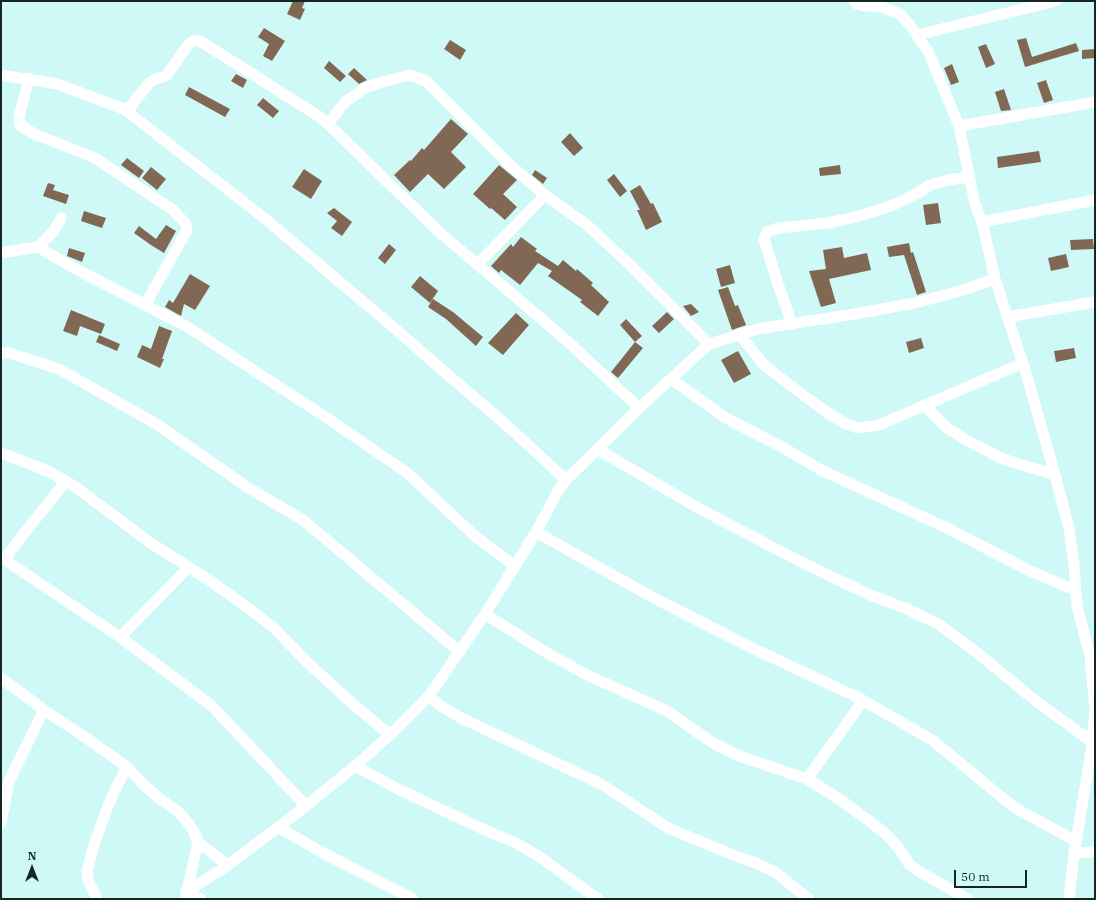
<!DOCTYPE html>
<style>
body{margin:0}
#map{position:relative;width:1096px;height:900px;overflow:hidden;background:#cef9f6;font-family:"IBM Plex Serif",serif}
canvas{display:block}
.frame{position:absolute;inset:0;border:2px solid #152625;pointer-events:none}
.north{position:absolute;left:12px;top:848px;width:40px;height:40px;-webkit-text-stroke:3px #cef9f6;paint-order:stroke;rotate:0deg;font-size:11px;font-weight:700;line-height:16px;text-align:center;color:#152625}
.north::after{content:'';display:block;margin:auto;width:14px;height:18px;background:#152625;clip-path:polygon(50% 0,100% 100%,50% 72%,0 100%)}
.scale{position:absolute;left:954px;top:870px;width:73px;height:18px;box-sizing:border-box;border:2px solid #152625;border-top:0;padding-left:5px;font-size:12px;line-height:14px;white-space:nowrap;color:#152625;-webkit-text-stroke:3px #cef9f6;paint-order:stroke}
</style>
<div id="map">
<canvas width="1096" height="900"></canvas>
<div class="frame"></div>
<div class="north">N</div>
<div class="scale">50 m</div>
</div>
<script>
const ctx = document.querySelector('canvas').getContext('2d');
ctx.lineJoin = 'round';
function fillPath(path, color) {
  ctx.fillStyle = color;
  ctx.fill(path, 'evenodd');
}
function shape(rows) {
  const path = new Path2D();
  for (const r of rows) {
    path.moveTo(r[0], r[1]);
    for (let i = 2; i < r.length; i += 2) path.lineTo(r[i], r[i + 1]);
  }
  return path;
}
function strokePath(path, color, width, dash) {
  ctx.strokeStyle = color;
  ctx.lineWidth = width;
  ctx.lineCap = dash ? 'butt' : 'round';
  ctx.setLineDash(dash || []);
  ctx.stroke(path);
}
fillPath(shape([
 [293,1,305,1,302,8,305,9,300,20,287,14],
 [264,28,285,41,272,61,263,56,269,44,258,37],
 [1026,38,1032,57,1076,43,1079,51,1025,67,1017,40],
 [450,40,466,50,460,60,444,49],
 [986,44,995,64,986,68,978,47],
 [1095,49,1095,58,1082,59,1082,50],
 [329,61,346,76,340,82,324,68],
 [952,64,959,82,951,85,944,68],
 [354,68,367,80,359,84,348,74],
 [236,74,247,80,243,88,231,81],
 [1046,80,1053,100,1044,103,1037,83],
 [189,87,230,109,225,117,185,95],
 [1004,89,1011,110,1001,111,995,92],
 [263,98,279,111,273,118,257,105],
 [451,119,468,134,451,152,466,167,444,189,428,174,410,192,394,175,410,160,411,161,422,148,424,150],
 [570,133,583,148,574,156,561,142],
 [1039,151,1041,162,998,168,997,157],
 [127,158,144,171,139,178,121,165],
 [499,165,517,180,503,194,517,207,505,220,491,208,490,209,473,194],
 [840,165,841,174,820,176,819,168],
 [151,167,166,179,157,190,142,178],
 [304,169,322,181,311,199,292,187],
 [535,170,547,178,543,184,532,175],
 [614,174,627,191,620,197,607,180],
 [48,183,55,185,53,190,69,195,66,204,43,196],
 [640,185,651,204,653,203,662,222,646,230,637,210,640,210,630,191],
 [938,203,941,223,926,225,923,205],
 [334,208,352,222,342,236,331,228,337,221,327,213],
 [84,211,106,218,102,228,81,221],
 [166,225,176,231,164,253,151,245,134,233,139,226,156,239],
 [521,237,537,249,535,251,558,266,563,260,576,271,577,269,593,283,591,285,609,302,598,316,580,302,582,300,548,276,552,271,538,263,520,285,501,270,499,273,491,266,511,244,513,247],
 [1093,239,1094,249,1071,250,1070,240],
 [909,243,911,253,913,252,926,292,917,295,904,255,889,257,887,247],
 [389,244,396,250,385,264,378,258],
 [842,247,844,258,867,253,871,270,829,279,836,303,821,307,809,271,826,269,823,250],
 [69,248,85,253,82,262,67,256],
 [1066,254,1069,267,1051,271,1048,258],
 [730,265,735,283,721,287,716,269],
 [190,274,210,286,195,310,184,304,181,316,165,307,169,300,173,303],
 [420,276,438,291,430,303,411,287],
 [728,287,735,306,738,305,746,325,732,330,718,290],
 [433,299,453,312,483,337,476,346,446,319,428,307],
 [691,304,699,312,691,316,683,306],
 [71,310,105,324,101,334,80,326,77,336,63,331],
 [667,312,674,319,659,333,652,326],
 [516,313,529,325,503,355,488,343],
 [626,319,642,336,635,342,620,325],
 [159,326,172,331,162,359,164,359,160,368,137,357,142,345,151,349],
 [99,335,120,344,117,351,96,342],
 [921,338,924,348,909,353,906,342],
 [635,342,643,348,618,378,611,372],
 [1074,348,1076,358,1056,362,1054,351],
 [738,351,751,374,734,383,721,360]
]), '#816854');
strokePath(shape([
 [854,1,857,4,865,6,879,6,900,14,910,25,929,53,959,126,975,204,982,222,995,279,1026,373,1055,475,1069,528,1074,564,1077,606,1090,656,1095,710,1091,752,1074,854,1069,899],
 [917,35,1056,1],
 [1,75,57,84,124,109,131,106,149,83,155,79,166,76,188,45,193,41,200,41,320,117,328,124,438,231,565,339,639,408],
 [29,78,19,117,20,125,34,134,95,158,173,210,186,224,187,230,145,305],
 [124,109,263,217,386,321,513,431,566,480],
 [328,124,345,102,365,88,382,82,410,75,426,81,510,165,545,195,587,225,627,262,709,344],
 [959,126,1095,102],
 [982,222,1095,200],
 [38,247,54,231,61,218],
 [1,253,38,247,72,267,186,326,327,418,406,472,475,536,515,566],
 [477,265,545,195],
 [1007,317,1095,302],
 [792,324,777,281,764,239,767,232,778,228,828,223,856,217,891,206,916,194,930,185,948,180,969,177],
 [739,334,765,366,791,386,825,411,844,423,858,428,879,425,1023,363],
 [1,353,9,353,59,369,158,425,247,487,303,520,460,652],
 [671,379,724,417,782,447,821,470,947,528,1030,571,1075,590],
 [925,406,947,428,966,440,1003,459,1055,475],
 [597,449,700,509,803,563,870,595,907,609,938,624,975,651,1036,701,1092,742],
 [1,453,50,472,74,486,149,542,212,582,252,611,274,628,309,664,354,705,390,735],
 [66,481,14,546,7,557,8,562,120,637,212,706,306,806],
 [536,532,652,597,754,649,859,698,932,740,1015,808,1076,841],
 [485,614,542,650,587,675,667,711,713,743,739,756,807,779,841,800,885,833,898,847,909,864,918,871,968,899],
 [120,637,189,567],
 [1,678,44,710,88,739,127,767,145,786,160,799,176,810,186,820,194,832,198,842,186,895],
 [429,696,441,706,461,718,601,784,668,828,738,857,756,863,775,872,809,899],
 [355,766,398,789,485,830,516,843,540,857,598,899],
 [807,779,863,701],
 [1,823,9,781,44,710],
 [278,827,323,853,413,899],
 [198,842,228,865],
 [1074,854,1095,851],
 [186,892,228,865,306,806,355,766,390,735,429,696,485,614,536,532,558,491,566,480,639,408,709,344,758,329,854,314,915,303,963,290,995,279],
 [186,892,201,899],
 [97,899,88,880,87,871,95,842,108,806,116,788,127,767]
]), '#fff', 11);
</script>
